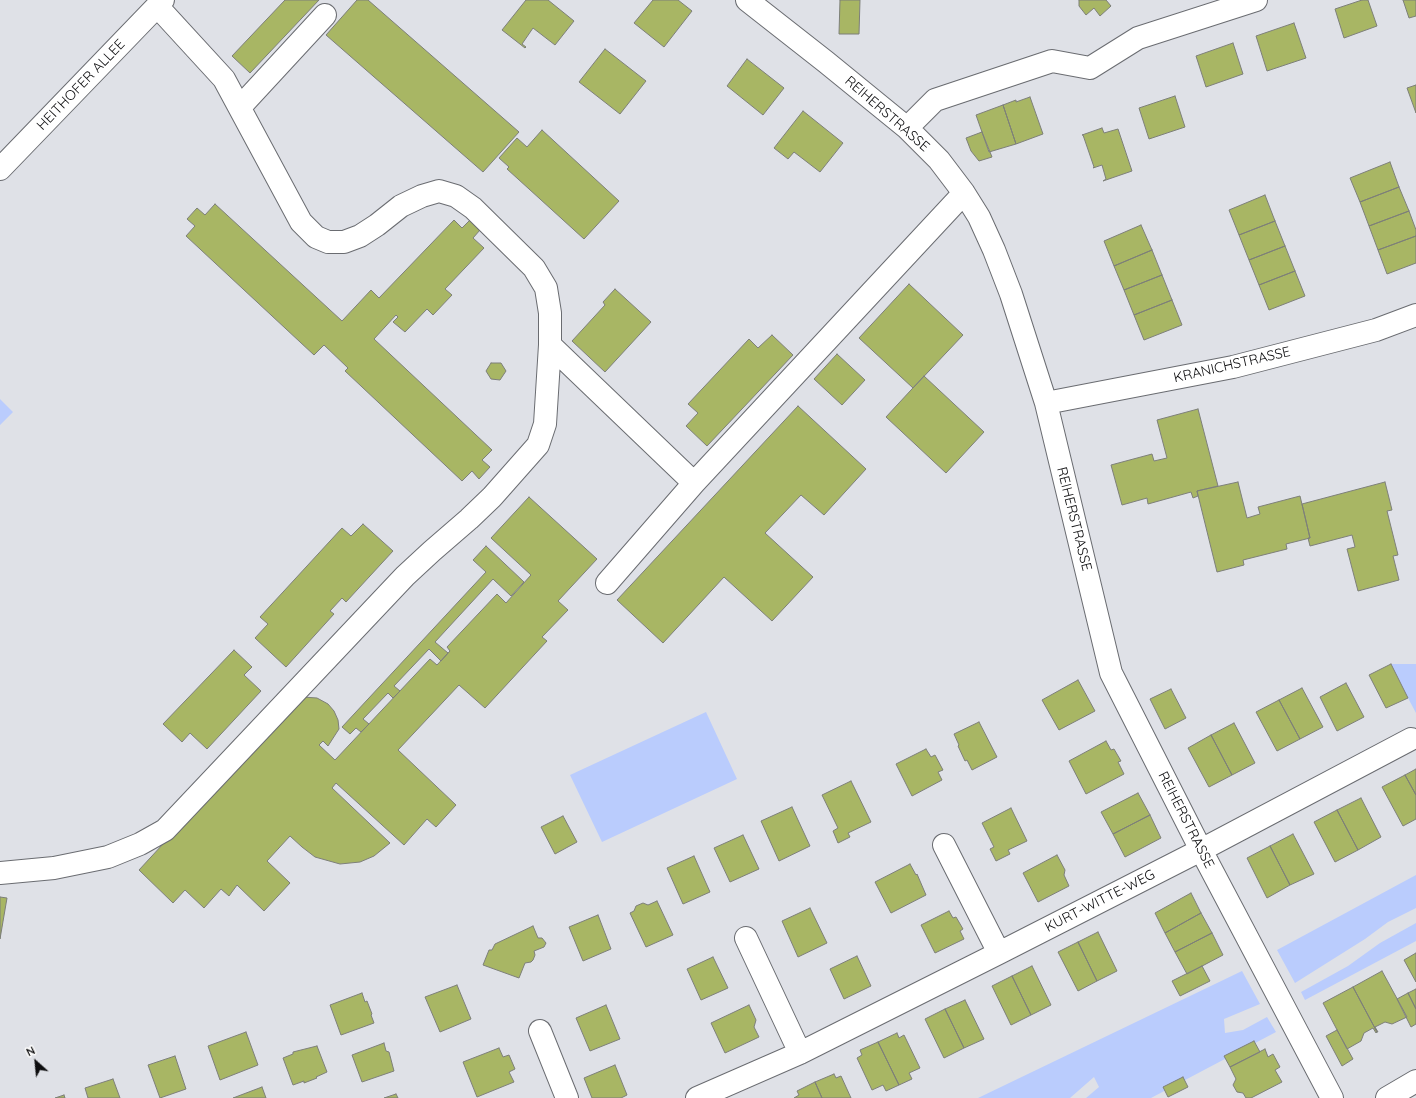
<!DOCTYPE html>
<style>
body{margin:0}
#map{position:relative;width:1416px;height:1098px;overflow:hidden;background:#dfe1e7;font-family:Quicksand,sans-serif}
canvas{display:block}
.north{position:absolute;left:16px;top:1042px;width:40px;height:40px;-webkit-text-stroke:3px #fff;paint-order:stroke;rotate:333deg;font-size:11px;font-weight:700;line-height:16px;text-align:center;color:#0d0d0f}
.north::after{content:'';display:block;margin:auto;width:14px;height:18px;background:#0d0d0f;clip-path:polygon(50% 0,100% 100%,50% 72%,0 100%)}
</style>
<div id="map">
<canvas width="1416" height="1098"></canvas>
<div class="north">N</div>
</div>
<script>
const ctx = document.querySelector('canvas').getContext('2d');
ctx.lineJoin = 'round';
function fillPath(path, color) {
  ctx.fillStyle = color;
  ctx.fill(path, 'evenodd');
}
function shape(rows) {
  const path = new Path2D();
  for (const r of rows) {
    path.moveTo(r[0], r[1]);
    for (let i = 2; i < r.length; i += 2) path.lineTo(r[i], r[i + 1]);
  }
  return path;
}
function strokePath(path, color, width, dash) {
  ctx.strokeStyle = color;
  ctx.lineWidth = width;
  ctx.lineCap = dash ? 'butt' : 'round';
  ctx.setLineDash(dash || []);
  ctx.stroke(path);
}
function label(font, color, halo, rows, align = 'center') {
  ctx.font = font + ' Quicksand,sans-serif';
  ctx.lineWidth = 3.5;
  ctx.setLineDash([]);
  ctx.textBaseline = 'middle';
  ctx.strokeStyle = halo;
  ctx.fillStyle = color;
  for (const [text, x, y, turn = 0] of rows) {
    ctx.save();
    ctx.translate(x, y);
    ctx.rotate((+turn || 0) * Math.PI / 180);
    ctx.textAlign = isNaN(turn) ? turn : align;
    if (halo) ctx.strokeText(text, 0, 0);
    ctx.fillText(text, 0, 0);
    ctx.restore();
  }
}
fillPath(shape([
 [0,399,13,412,0,425],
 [1391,664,1416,664,1416,713,1408,698],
 [706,712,737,779,602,842,570,775],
 [1416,875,1416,908,1388,922,1365,939,1295,983,1277,950],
 [1416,923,1416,941,1305,1000,1301,992,1348,966,1380,943],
 [1242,971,1260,1004,1224,1019,1225,1033,1243,1030,1267,1017,1276,1032,1151,1098,1086,1098,1099,1087,1094,1077,1070,1098,978,1098]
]), '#baccfd');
const building = shape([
 [285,0,319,0,250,73,232,56,285,0],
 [357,0,368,0,519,132,483,172,326,35,357,0],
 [526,0,548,0,574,21,555,45,533,28,522,44,526,47,525,48,502,30,526,0],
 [653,0,678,0,692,11,664,47,634,23,653,0],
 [840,0,860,0,859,34,839,34,840,0],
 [1079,0,1106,0,1111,6,1100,16,1094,8,1086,15,1079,6,1079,0],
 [1362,0,1368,0,1377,26,1344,38,1335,9,1362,0],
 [1403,0,1416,0,1416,16,1409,18,1403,0],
 [1294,23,1306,58,1267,71,1256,36,1294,23],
 [1233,43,1243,74,1206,87,1196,56,1233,43],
 [605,49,646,81,620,114,579,82,605,49],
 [747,59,784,88,763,115,727,86,747,59],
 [1416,85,1416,113,1407,88,1416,85],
 [1175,96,1185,127,1149,139,1139,108,1175,96],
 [1030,97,1043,134,1016,144,1003,105,1016,100,1016,102,1030,97],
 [1003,105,1016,144,989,152,976,115,1003,105],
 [803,111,843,143,820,172,794,152,788,159,774,148,803,111],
 [1102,128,1104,133,1118,129,1132,171,1103,181,1106,179,1102,165,1093,168,1094,167,1083,135,1082,135,1102,128],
 [542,130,619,201,584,239,507,169,509,167,499,158,517,138,527,147,542,130],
 [982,132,992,157,979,161,971,151,966,138,982,132],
 [1390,162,1399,187,1360,202,1350,178,1390,162],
 [1399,187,1409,211,1369,226,1360,202,1399,187],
 [1265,195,1275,221,1239,235,1229,210,1265,195],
 [215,204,342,321,371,290,379,298,454,220,462,228,470,220,480,230,473,238,484,248,445,289,452,295,433,315,427,309,405,332,393,322,398,317,396,315,374,339,492,450,482,460,490,467,479,479,472,471,462,481,345,371,348,368,324,345,314,355,186,236,195,226,187,219,197,208,205,215,215,204],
 [1409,211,1416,230,1416,236,1378,250,1369,226,1409,211],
 [1275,221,1285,246,1249,260,1239,235,1275,221],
 [1141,225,1152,250,1114,266,1104,241,1141,225],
 [1416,236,1416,263,1387,274,1378,250,1416,236],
 [1285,246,1295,271,1259,285,1249,260,1285,246],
 [1152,250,1162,275,1124,290,1114,266,1152,250],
 [1295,271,1305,296,1269,310,1259,285,1295,271],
 [1162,275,1172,300,1134,315,1124,290,1162,275],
 [909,284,963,335,913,388,859,338,909,284],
 [615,289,651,322,605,372,572,341,605,305,603,302,615,289],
 [1172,300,1182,325,1144,340,1134,315,1172,300],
 [772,335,793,355,707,446,686,426,698,413,688,404,749,339,758,348,772,335],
 [837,354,865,380,842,405,814,379,837,354],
 [491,363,501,363,506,371,500,380,491,379,486,371,491,363],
 [924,376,984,432,946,473,886,417,924,376],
 [798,406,866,469,824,515,801,495,765,533,813,577,772,621,724,577,663,643,617,600,798,406],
 [1198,409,1218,486,1197,491,1198,496,1193,498,1191,492,1148,504,1147,498,1122,505,1111,465,1152,454,1154,461,1167,458,1157,420,1198,409],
 [1238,482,1247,518,1260,514,1258,507,1300,496,1310,538,1286,544,1287,549,1243,560,1244,565,1217,572,1197,491,1238,482],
 [1385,482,1392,510,1387,511,1398,555,1393,556,1399,580,1358,591,1347,549,1355,547,1352,535,1310,546,1308,538,1310,538,1302,504,1385,482],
 [529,497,597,559,558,601,568,610,542,637,547,641,485,708,459,685,398,750,456,805,436,827,427,819,404,845,336,783,332,788,390,843,374,856,360,862,340,864,315,857,302,847,290,836,267,861,290,883,264,911,237,885,229,896,221,889,204,908,185,890,173,903,139,870,295,701,303,697,317,698,328,704,334,711,338,720,339,729,337,732,328,746,323,741,319,745,335,760,430,659,437,665,450,651,447,647,497,594,506,603,531,575,491,538,529,497],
 [363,524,393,551,346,602,342,598,330,611,334,614,286,667,255,638,268,624,260,617,342,528,351,536,363,524],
 [486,546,524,582,511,596,493,579,435,642,448,653,441,661,429,649,394,686,400,691,393,698,388,693,363,719,369,724,361,732,356,728,350,734,342,727,486,572,473,560,486,546],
 [234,650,252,667,244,675,261,691,207,749,190,733,182,742,163,724,234,650],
 [1391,664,1408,698,1386,708,1369,675,1391,664],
 [1078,680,1095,711,1059,730,1042,700,1078,680],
 [1346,683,1364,717,1337,731,1320,697,1346,683],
 [1302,688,1323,727,1300,739,1279,700,1302,688],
 [1171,689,1186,718,1165,729,1150,699,1171,689],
 [1279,700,1300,739,1277,751,1256,712,1279,700],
 [979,722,997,757,972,770,967,760,965,761,958,746,959,745,954,734,979,722],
 [1234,723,1255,763,1232,775,1211,735,1234,723],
 [1211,735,1232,775,1209,787,1188,748,1211,735],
 [1106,741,1111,750,1114,749,1121,761,1118,762,1124,774,1086,794,1069,761,1106,741],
 [926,749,931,757,935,755,943,770,938,772,942,780,912,796,896,764,926,749],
 [1416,769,1416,795,1405,775,1416,769],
 [1405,775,1416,795,1416,819,1403,826,1382,787,1405,775],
 [851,781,871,822,848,833,850,837,838,843,833,831,838,828,822,795,851,781],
 [1138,793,1150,815,1113,834,1101,812,1138,793],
 [1361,798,1381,837,1358,850,1337,810,1361,798],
 [792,807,810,846,779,861,761,821,792,807],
 [1011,808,1027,841,1008,850,1010,854,996,861,990,849,994,847,982,823,1011,808],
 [1337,810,1358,850,1335,862,1314,822,1337,810],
 [1150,815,1161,838,1125,857,1113,834,1150,815],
 [563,816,577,842,555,854,541,827,563,816],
 [1293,834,1314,874,1290,885,1270,846,1293,834],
 [743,835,759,869,730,882,714,848,743,835],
 [1270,846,1290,885,1267,898,1247,858,1270,846],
 [1057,855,1065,870,1064,875,1069,886,1038,902,1023,873,1057,855],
 [694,856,710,892,683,904,667,868,694,856],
 [910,864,916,875,917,874,926,895,891,913,875,882,910,864],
 [1191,893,1201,913,1165,933,1155,913,1191,893],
 [0,897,7,898,0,939,0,897],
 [657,901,673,935,646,947,630,913,634,911,636,906,643,903,648,905,657,901],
 [810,908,827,943,798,957,782,921,810,908],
 [949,911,953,918,956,917,963,929,960,931,964,939,935,953,921,925,949,911],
 [1201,913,1212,933,1175,952,1165,933,1201,913],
 [598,915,611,949,583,961,569,927,598,915],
 [533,926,538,938,542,938,546,943,544,947,534,951,535,955,533,960,531,962,525,963,519,978,483,965,489,950,492,950,495,944,533,926],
 [1098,932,1117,971,1097,981,1078,942,1098,932],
 [1212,933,1223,955,1187,974,1175,952,1212,933],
 [1078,942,1097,981,1078,991,1058,952,1078,942],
 [1416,953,1416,982,1404,960,1416,953],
 [857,956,871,986,844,999,830,969,857,956],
 [713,957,728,988,701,1000,687,969,713,957],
 [1032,966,1051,1005,1031,1015,1012,976,1032,966],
 [1202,966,1210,981,1180,996,1172,981,1202,966],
 [1382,971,1407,1017,1392,1024,1385,1022,1375,1027,1378,1032,1377,1032,1353,987,1382,971],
 [1012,976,1031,1015,1011,1025,992,986,1012,976],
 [457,985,471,1019,440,1032,425,997,457,985],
 [1353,987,1377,1032,1376,1033,1373,1028,1364,1033,1361,1041,1347,1049,1323,1003,1353,987],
 [1416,989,1416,1009,1408,993,1416,989],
 [362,993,365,1002,367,1001,372,1014,371,1015,374,1023,341,1035,330,1005,362,993],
 [1408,993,1416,1009,1416,1024,1411,1027,1397,999,1408,993],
 [965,1000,984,1039,964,1048,945,1009,965,1000],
 [606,1005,620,1039,590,1051,576,1018,606,1005],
 [749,1005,756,1020,754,1027,759,1037,725,1053,711,1023,749,1005],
 [945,1009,964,1048,944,1058,925,1019,945,1009],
 [1337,1030,1353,1059,1342,1066,1326,1036,1337,1030],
 [246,1032,258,1065,220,1080,208,1046,246,1032],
 [897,1033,899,1038,904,1035,920,1068,909,1073,912,1079,899,1085,878,1042,897,1033],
 [1254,1041,1260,1052,1230,1067,1224,1056,1254,1041],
 [878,1042,899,1085,886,1091,883,1085,872,1090,857,1058,862,1055,860,1050,878,1042],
 [384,1043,386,1051,389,1052,394,1071,362,1082,352,1055,384,1043],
 [317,1046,327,1072,316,1077,317,1078,304,1083,304,1081,293,1085,283,1058,293,1054,293,1052,317,1046],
 [499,1048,503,1057,509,1055,515,1069,509,1072,514,1082,477,1097,463,1062,499,1048],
 [1265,1049,1268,1057,1273,1054,1280,1067,1275,1070,1282,1082,1251,1098,1246,1098,1243,1093,1237,1092,1233,1085,1236,1079,1230,1067,1265,1049],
 [175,1056,186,1089,160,1098,148,1065,175,1056],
 [615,1065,627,1095,621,1098,592,1098,584,1078,615,1065],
 [834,1074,836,1078,841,1076,851,1098,822,1098,815,1082,834,1074],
 [1183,1077,1188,1087,1168,1097,1163,1087,1183,1077],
 [113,1079,120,1098,88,1098,85,1088,113,1079],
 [815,1082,822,1098,794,1098,799,1095,797,1091,815,1082],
 [262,1087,266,1098,233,1098,262,1087],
 [396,1094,398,1098,384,1098,396,1094],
 [64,1095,65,1098,55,1098,64,1095]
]);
fillPath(building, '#a8b664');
strokePath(building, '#7d7f79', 1);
const minor = shape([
 [747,0,826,62,907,128,939,160,964,193,979,217,994,250,1011,294,1046,403,1111,673,1201,850,1332,1098],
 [240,107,325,15],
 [907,128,935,100,1052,61,1090,68,1138,38,1256,0],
 [0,169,163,0],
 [550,345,694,483,964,193],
 [1046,403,1233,367,1376,330,1416,315],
 [607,583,694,483],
 [944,845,999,953],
 [0,873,54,868,108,857,140,844,165,830,405,576,432,551,469,519,492,497,538,445,545,424,550,345,550,313,546,288,534,268,473,208,456,196,439,191,422,196,401,206,377,225,360,236,344,242,328,242,316,237,301,222,224,79,157,6],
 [746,938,800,1053],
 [540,1031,567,1098],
 [697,1098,800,1053,999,953,1201,850,1411,739],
 [1387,1098,1416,1081]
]);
strokePath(minor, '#6a6c71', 24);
strokePath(minor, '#fff', 22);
label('14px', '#0d0d0f', '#fff', [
 ["HEITHOFER ALLEE",81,85,-46],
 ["REIHERSTRASSE",887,114,41],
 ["KRANICHSTRASSE",1232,365,-13],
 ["REIHERSTRASSE",1074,519,76],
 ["REIHERSTRASSE",1186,820,63],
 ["KURT-WITTE-WEG",1100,901,-27]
]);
</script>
